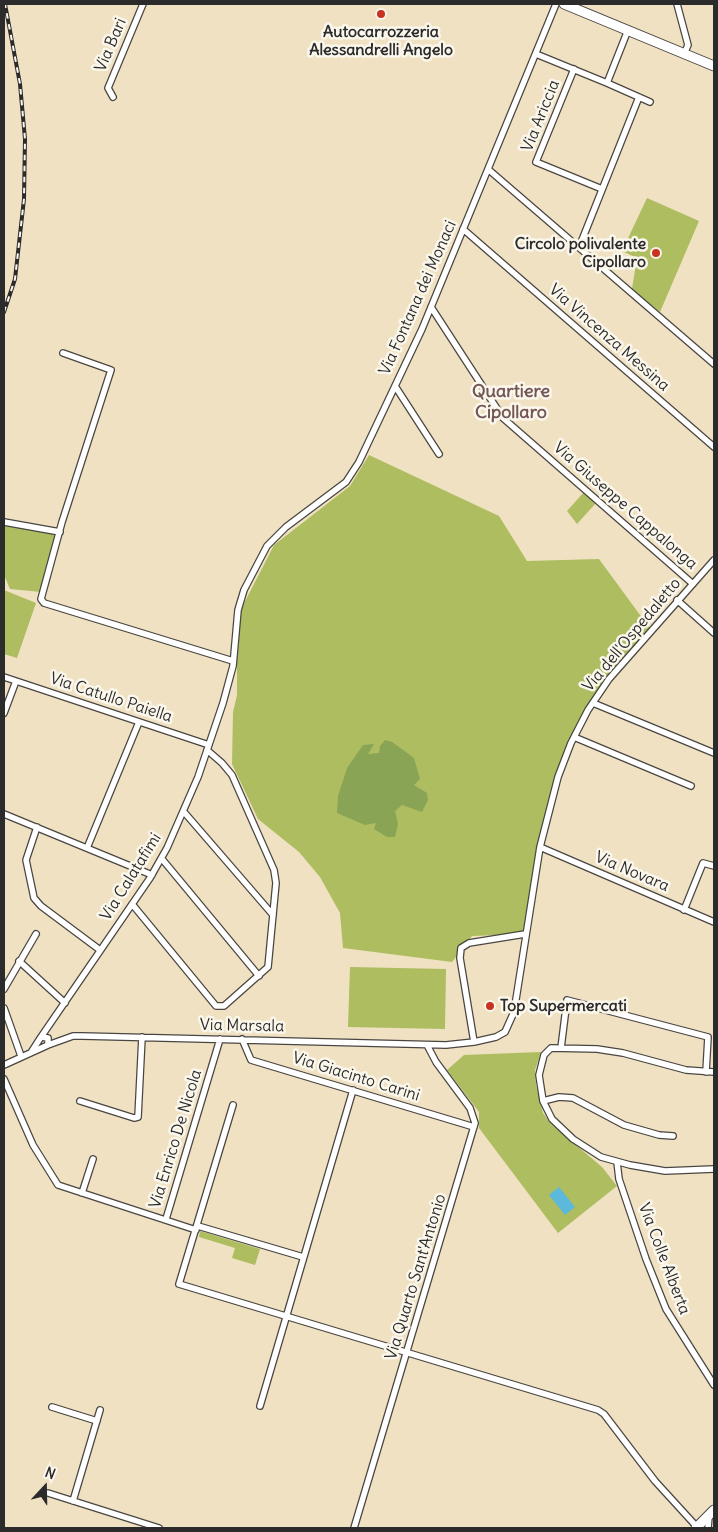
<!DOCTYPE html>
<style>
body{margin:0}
#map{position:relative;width:718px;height:1532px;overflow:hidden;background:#f0e1c2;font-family:Delius,sans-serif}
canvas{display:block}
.frame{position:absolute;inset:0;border:5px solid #2b2b2b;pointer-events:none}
.north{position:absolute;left:20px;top:1462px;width:50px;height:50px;-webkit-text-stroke:4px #fbf7ec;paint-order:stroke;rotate:21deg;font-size:14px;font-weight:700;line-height:20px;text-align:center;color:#2b2b2b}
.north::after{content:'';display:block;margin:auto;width:18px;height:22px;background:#2b2b2b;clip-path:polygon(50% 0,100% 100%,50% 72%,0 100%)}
</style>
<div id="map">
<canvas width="718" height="1532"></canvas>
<div class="frame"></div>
<div class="north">N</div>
</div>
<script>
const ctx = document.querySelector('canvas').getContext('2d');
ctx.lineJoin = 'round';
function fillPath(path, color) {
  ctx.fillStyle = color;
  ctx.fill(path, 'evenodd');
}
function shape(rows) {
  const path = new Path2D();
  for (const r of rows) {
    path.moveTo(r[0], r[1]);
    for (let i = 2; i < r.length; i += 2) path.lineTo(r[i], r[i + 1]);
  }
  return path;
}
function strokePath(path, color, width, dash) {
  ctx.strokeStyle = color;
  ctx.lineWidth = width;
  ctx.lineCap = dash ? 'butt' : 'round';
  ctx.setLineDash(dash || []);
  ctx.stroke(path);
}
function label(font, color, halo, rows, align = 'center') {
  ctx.font = font + ' Delius,sans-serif';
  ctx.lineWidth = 5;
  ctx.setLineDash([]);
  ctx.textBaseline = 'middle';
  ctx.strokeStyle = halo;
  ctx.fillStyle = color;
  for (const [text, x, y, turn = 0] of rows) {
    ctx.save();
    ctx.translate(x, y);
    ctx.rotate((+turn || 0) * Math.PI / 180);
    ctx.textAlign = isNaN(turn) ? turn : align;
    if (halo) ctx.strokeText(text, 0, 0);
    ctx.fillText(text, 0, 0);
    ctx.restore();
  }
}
fillPath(shape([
 [647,198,699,221,660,312,632,289,637,258,622,251],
 [369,455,499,516,527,561,599,559,651,630,593,703,571,743,547,817,525,934,472,936,452,962,343,948,340,913,320,877,299,852,258,819,232,764,233,712,237,695,237,617,274,545,350,486],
 [584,492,596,503,577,524,567,511],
 [4,522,60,532,41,592,10,589,4,575],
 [4,590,36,603,17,658,4,654],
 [350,967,446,969,445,1029,348,1027],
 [541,1052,535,1070,536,1085,543,1113,551,1124,602,1167,617,1186,558,1233,479,1128,479,1112,447,1070,464,1055],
 [200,1231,260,1249,255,1265,232,1258,235,1248,199,1237]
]), '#adbd60');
fillPath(shape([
 [385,740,392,742,414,758,420,779,414,785,427,793,428,800,422,812,402,805,395,811,398,824,395,837,387,837,374,829,376,823,365,825,337,813,338,796,347,768,363,745,374,744,368,754,379,753,380,746]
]), '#8aa456');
fillPath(shape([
 [559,1187,575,1207,565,1215,549,1195]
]), '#5db9db');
const minor = shape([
 [677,4,688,45,684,54],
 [628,30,607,83,650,102],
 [536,54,607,83],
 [574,69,536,162,602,189],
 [113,97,108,88,143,4],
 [489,170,714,364],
 [463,229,714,447],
 [580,245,639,97],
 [431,307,503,418,693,584],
 [63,353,111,370,62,522,41,599,44,603,233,661],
 [395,386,439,454],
 [4,522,60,532],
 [677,600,714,633],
 [4,677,209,745],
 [593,703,714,753],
 [4,713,16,681],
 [574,737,691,786],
 [184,812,273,915],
 [4,814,152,875],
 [37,827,26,860,34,898,41,906,100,950],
 [540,847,714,922],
 [87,848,139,722],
 [162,859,259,976],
 [132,904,216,1006,224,1006,268,967,276,883,274,870,232,775,222,763,207,750],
 [684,910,703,863,714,866],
 [19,961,65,1003],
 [4,989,36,934],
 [4,1008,21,1056],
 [41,1037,150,878,167,848,198,777,223,703,233,666,238,610,244,590,267,546,286,527,346,482,359,462,422,329,556,4],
 [242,1039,251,1060,474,1127],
 [474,1042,460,958,461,948,469,943,525,934],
 [48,1045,73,1036,82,1036,446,1045,474,1042,496,1037,505,1032,514,1012,540,847,558,777,571,743,588,710,609,679,714,560],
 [561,1048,567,1000,708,1037,706,1072],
 [4,1065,48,1045,48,1038,41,1037,32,1051],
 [714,1072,686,1070,623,1053,597,1049,551,1048,544,1055,539,1075,543,1101,552,1119,573,1139,601,1157,630,1165,665,1171,714,1169],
 [4,1079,33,1145,58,1185,196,1230],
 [80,1101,134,1118,138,1117,142,1037],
 [543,1101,559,1097,573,1098,624,1125,659,1135,673,1136],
 [233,1105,179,1284,598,1410,604,1414,655,1481,697,1527],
 [617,1162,619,1179,646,1259,666,1309,714,1385],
 [82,1193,93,1159],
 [166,1219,220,1039],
 [198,1226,303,1257],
 [260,1406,353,1090],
 [52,1407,97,1421],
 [48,1493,159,1528],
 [73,1501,100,1410],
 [354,1528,475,1123,470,1108,436,1062,427,1045],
 [708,1528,709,1516]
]);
const secondary = shape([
 [564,4,714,66],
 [696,1528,714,1510]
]);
strokePath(minor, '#494642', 8);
strokePath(secondary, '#494642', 11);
strokePath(minor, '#fff', 5.5);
strokePath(secondary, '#fff', 9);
const rail = shape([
 [4,312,15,279,24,199,25,139,20,84,5,4]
]);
strokePath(rail, '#2b2b2b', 4);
strokePath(rail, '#fbf7ec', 2, [5.5]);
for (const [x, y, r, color] of [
 [381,14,5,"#c8321e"],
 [656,253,5,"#c8321e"],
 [490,1006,5,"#c8321e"]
]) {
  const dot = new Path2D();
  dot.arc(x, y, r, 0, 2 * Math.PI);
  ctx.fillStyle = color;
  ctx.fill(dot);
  strokePath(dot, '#fbf7ec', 2);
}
label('bold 16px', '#2b2b2b', '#fbf7ec', [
 ["Autocarrozzeria",381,32],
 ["Alessandrelli Angelo",381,50],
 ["Circolo polivalente",646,244,"right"],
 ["Cipollaro",646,262,"right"],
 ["Top Supermercati",500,1006,"left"]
]);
label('16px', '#2b2b2b', '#fbf7ec', [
 ["Via Bari",111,45,-67],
 ["Via Ariccia",541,116,-68],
 ["Via Fontana dei Monaci",418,298,-66],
 ["Via Vincenza Messina",609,338,41],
 ["Via Giuseppe Cappalonga",625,506,41],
 ["Via dell'Ospedaletto",632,635,-50],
 ["Via Catullo Paiella",111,698,18],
 ["Via Novara",632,872,23],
 ["Via Calatafimi",131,877,-58],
 ["Via Marsala",242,1026,1],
 ["Via Giacinto Carini",356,1077,17],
 ["Via Enrico De Nicola",176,1139,-73],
 ["Via Colle Alberta",664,1259,69],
 ["Via Quarto Sant'Antonio",416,1277,-73]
]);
label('bold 18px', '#735656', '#fbf7ec', [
 ["Quartiere",511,392],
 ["Cipollaro",511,413]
]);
</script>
